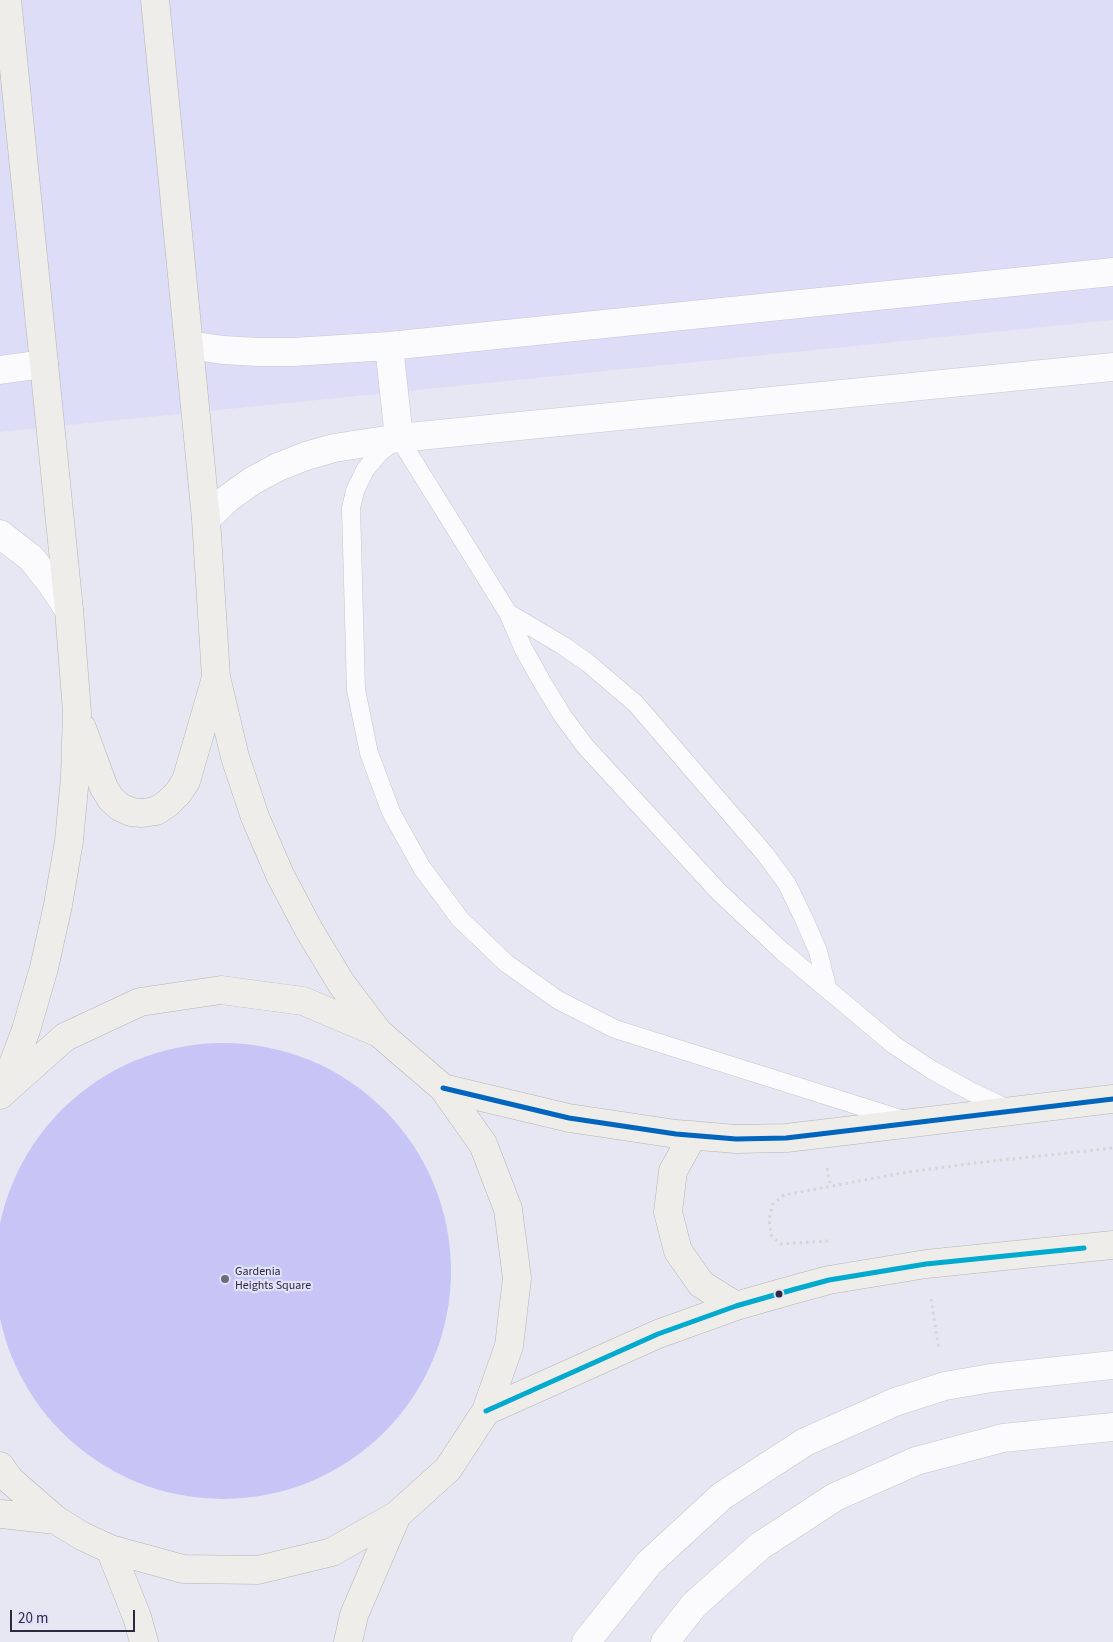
<!DOCTYPE html>
<style>
body{margin:0}
#map{position:relative;width:1113px;height:1642px;overflow:hidden;background:#e7e7f3;font-family:"Source Sans 3",sans-serif}
canvas{display:block}
.scale{position:absolute;left:10px;top:1610px;width:125px;height:22px;box-sizing:border-box;border:2px solid #2b2a41;border-top:0;padding-left:6px;font-size:15px;line-height:18px;white-space:nowrap;color:#2b2a41;-webkit-text-stroke:4px #e1e1f9;paint-order:stroke}
</style>
<div id="map">
<canvas width="1113" height="1642"></canvas>
<div class="scale">20 m</div>
</div>
<script>
const ctx = document.querySelector('canvas').getContext('2d');
ctx.lineJoin = 'round';
function fillPath(path, color) {
  ctx.fillStyle = color;
  ctx.fill(path, 'evenodd');
}
function shape(rows) {
  const path = new Path2D();
  for (const r of rows) {
    if (r.length === 3) {
      path.moveTo(r[0] + r[2], r[1]);
      path.arc(r[0], r[1], r[2], 0, 2 * Math.PI);
      continue;
    }
    path.moveTo(r[0], r[1]);
    for (let i = 2; i < r.length; i += 2) path.lineTo(r[i], r[i + 1]);
  }
  return path;
}
function strokePath(path, color, width, dash) {
  ctx.strokeStyle = color;
  ctx.lineWidth = width;
  ctx.lineCap = dash ? 'butt' : 'round';
  ctx.setLineDash(dash || []);
  ctx.stroke(path);
}
function label(font, color, halo, rows, align = 'center') {
  ctx.font = font + ' "Source Sans 3",sans-serif';
  ctx.lineWidth = 4.5;
  ctx.setLineDash([]);
  ctx.textBaseline = 'middle';
  ctx.strokeStyle = halo;
  ctx.fillStyle = color;
  for (const [text, x, y, turn = 0] of rows) {
    ctx.save();
    ctx.translate(x, y);
    ctx.rotate((+turn || 0) * Math.PI / 180);
    ctx.textAlign = isNaN(turn) ? turn : align;
    if (halo) ctx.strokeText(text, 0, 0);
    ctx.fillText(text, 0, 0);
    ctx.restore();
  }
}
fillPath(shape([
 [0,0,1113,0,1113,320,0,432]
]), '#ddddf8');
fillPath(shape([
 [223,1271,228]
]), '#c7c5f6');
const service = shape([
 [508,613,562,645,588,663,636,704,765,854,787,884,803,917,818,951,827,987],
 [904,1120,615,1029,558,1000,506,963,460,919,422,868,391,812,369,753,356,690,351,508,355,491,365,470,380,452,399,438,508,613,523,648,542,682,562,715,585,746,718,891,783,952,894,1045,932,1070,970,1091,1010,1110]
]);
const tertiary = shape([
 [189,345,223,350,258,352,293,352,389,346,1113,272],
 [389,346,399,438],
 [0,370,44,364],
 [206,519,227,499,252,481,278,467,306,456,334,448,399,438,1113,367],
 [0,534,31,558,51,583,69,610],
 [586,1642,649,1563,722,1496,805,1442,895,1402,945,1386,991,1378,1113,1365],
 [665,1642,694,1605,760,1546,835,1497,916,1461,1003,1438,1113,1427]
]);
const primary = shape([
 [155,0,206,519,216,677,235,757,255,817,280,875,309,930,341,983,378,1032],
 [82,728,104,788,111,799,120,807,131,812,142,813,156,811,168,803,178,793,186,781,216,678],
 [4,1088,26,1030,44,968,58,905,69,841,75,777,77,712,69,610,7,0],
 [443,1088,569,1118,676,1134,736,1139,786,1138,820,1134,1113,1099],
 [0,1095,65,1037,140,1002,221,990,303,1001,379,1033,443,1088,483,1144,508,1209,517,1278,509,1346,486,1411,448,1469,397,1515,332,1552,258,1570,183,1569,110,1549,82,1536,56,1520,10,1480,0,1466],
 [693,1135,673,1171,668,1212,678,1251,701,1284,736,1306],
 [486,1411,658,1334,736,1306,792,1290,829,1280,926,1264,1113,1245],
 [0,1514,56,1520],
 [110,1549,137,1617,144,1642],
 [348,1642,354,1615,397,1515]
]);
strokePath(service, '#c5c5d5', 19);
strokePath(tertiary, '#c5c5d5', 29);
strokePath(primary, '#b4b4b2', 29);
strokePath(shape([
 [827,1168,831,1187],
 [828,1241,781,1244,771,1235,769,1219,773,1204,784,1195,908,1172,984,1162,1113,1148],
 [931,1299,939,1350]
]), '#d4d4d9', 3, [2.5, 4]);
strokePath(service, '#fbfbfd', 18);
strokePath(tertiary, '#fbfbfd', 28);
strokePath(primary, '#eeedea', 28);
strokePath(shape([
 [443,1088,569,1118,676,1134,736,1139,786,1138,820,1134,1113,1099]
]), '#0065bd', 5);
strokePath(shape([
 [486,1411,658,1334,736,1306,792,1290,829,1280,926,1264,1084,1248]
]), '#00a9ce', 5);
for (const [x, y, r, color] of [
 [225,1279,5,"#6d6c7f"],
 [779,1294,4.5,"#2b2a41"]
]) {
  const dot = new Path2D();
  dot.arc(x, y, r, 0, 2 * Math.PI);
  ctx.fillStyle = color;
  ctx.fill(dot);
  strokePath(dot, '#e1e1f9', 2);
}
label('12px', '#2b2a41', '#e1e1f9', [
 ["Gardenia",235,1272],
 ["Heights Square",235,1286]
], 'left');
</script>
